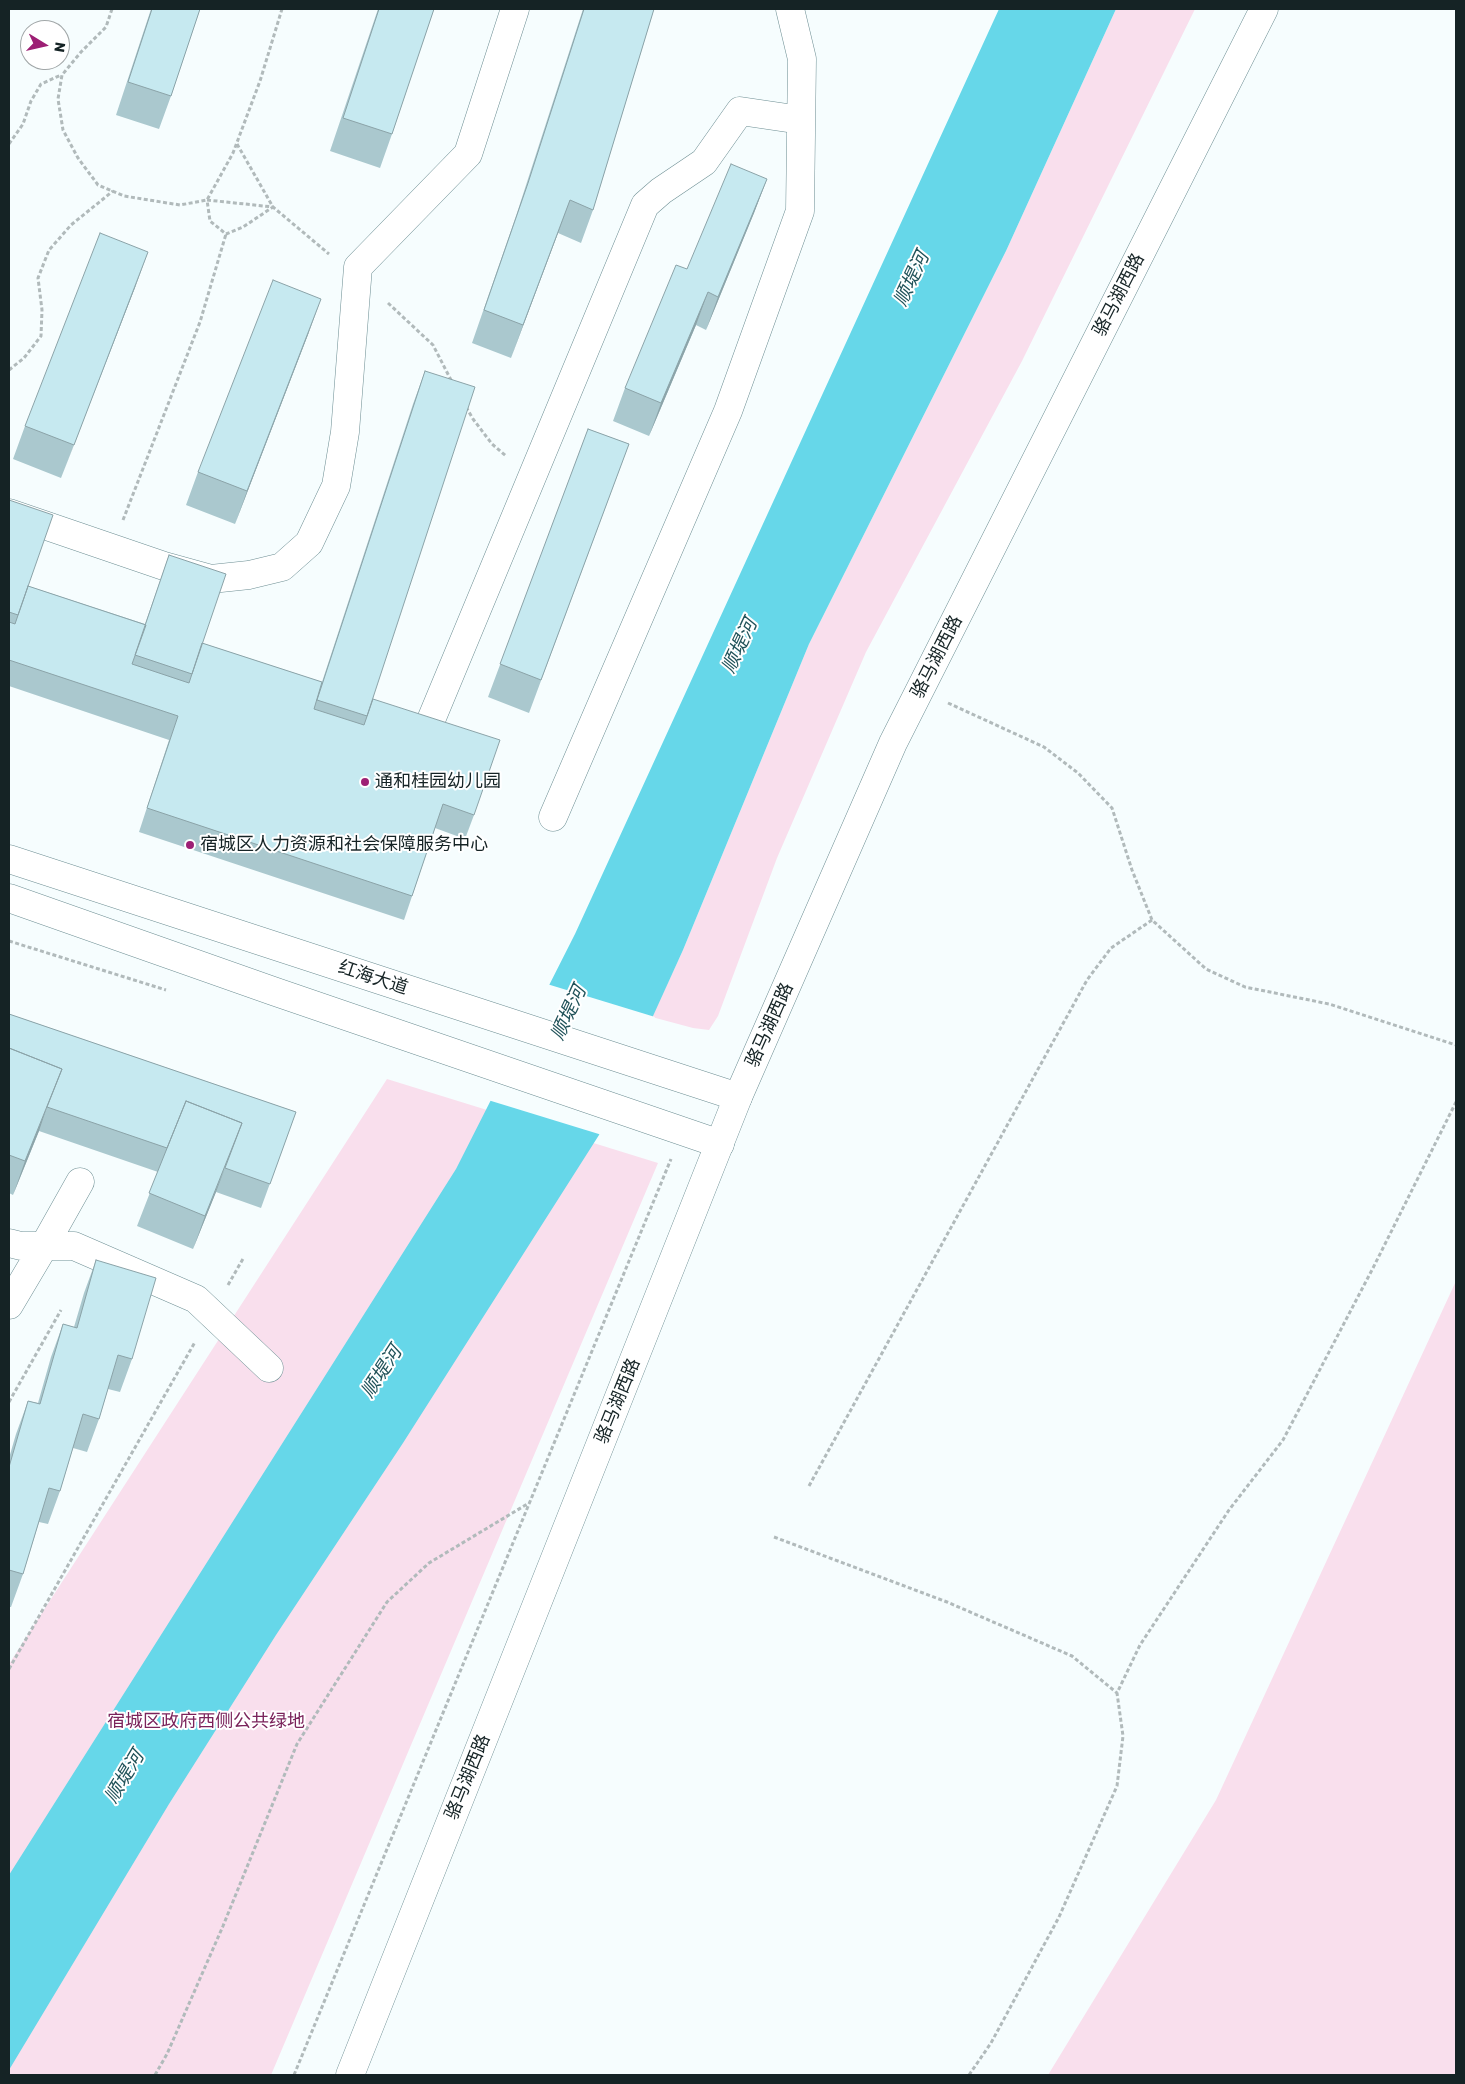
<!DOCTYPE html>
<meta charset="utf-8">
<style>
body{margin:0}
#map{position:relative;width:1465px;height:2084px;overflow:hidden;background:#f6fdfe;font-family:Rubik,sans-serif}
canvas{display:block}
.frame{position:absolute;inset:0;border:10px solid #152325;pointer-events:none}
.north{position:absolute;left:20px;top:20px;width:50px;height:50px;box-sizing:border-box;background:#fff;border:1px solid #a1a7a8;border-radius:50%;rotate:99deg;font-size:14px;font-weight:700;line-height:20px;text-align:center;color:#152325}
.north::after{content:'';display:block;margin:auto;width:18px;height:22px;background:#9d1f74;clip-path:polygon(50% 0,100% 100%,50% 72%,0 100%)}
</style>
<div id="map">
<canvas width="1465" height="2084"></canvas>
<div class="frame"></div>
<div class="north">N</div>
</div>
<script>
const ctx = document.querySelector('canvas').getContext('2d');
ctx.lineJoin = 'round';
function fillPath(path, color) {
  ctx.fillStyle = color;
  ctx.fill(path, 'evenodd');
}
function shape(rows) {
  const path = new Path2D();
  for (const r of rows) {
    path.moveTo(r[0], r[1]);
    for (let i = 2; i < r.length; i += 2) path.lineTo(r[i], r[i + 1]);
  }
  return path;
}
function strokePath(path, color, width, dash) {
  ctx.strokeStyle = color;
  ctx.lineWidth = width;
  ctx.lineCap = dash ? 'butt' : 'round';
  ctx.setLineDash(dash || []);
  ctx.stroke(path);
}
function label(font, color, halo, rows, align = 'center') {
  ctx.font = font + ' Rubik,"Noto Sans SC",sans-serif';
  ctx.lineWidth = 4;
  ctx.setLineDash([]);
  ctx.textBaseline = 'middle';
  ctx.strokeStyle = halo;
  ctx.fillStyle = color;
  for (const [text, x, y, turn = 0] of rows) {
    ctx.save();
    ctx.translate(x, y);
    ctx.rotate((+turn || 0) * Math.PI / 180);
    ctx.textAlign = isNaN(turn) ? turn : align;
    if (halo) ctx.strokeText(text, 0, 0);
    ctx.fillText(text, 0, 0);
    ctx.restore();
  }
}
fillPath(shape([
 [1116,9,1195,9,1022,361,866,652,777,858,718,1016,709,1030,693,1028,652,1017,683,950,809,644,1006,251],
 [387,1079,658,1163,271,2075,9,2075,9,1664],
 [1456,1281,1456,2075,1048,2075,1216,1800]
]), '#f9dfed');
fillPath(shape([
 [999,9,1116,9,1006,251,809,644,683,950,599,1135,403,1443,276,1635,169,1804,9,2070,9,1875,456,1169,575,934]
]), '#66d7e9');
fillPath(shape([
 [547,984,655,1017,602,1135,488,1100]
]), '#f6fdfe');
const minor = shape([
 [9,513,164,566,211,579,249,575,282,567,309,543,336,486,345,432,358,267,468,154,515,9],
 [431,720,645,205,661,191,704,162,740,111,801,120],
 [553,817,728,411,800,211,802,59,790,9],
 [9,1243,21,1246,74,1246,196,1299,269,1368],
 [9,1305,44,1246,80,1182],
 [350,2075,738,1097,893,743,1264,9]
]);
const major = shape([
 [9,859,738,1097],
 [9,898,273,991,720,1144]
]);
strokePath(minor, '#6e8f94', 29);
strokePath(major, '#6e8f94', 29);
strokePath(shape([
 [112,9,106,27,81,52,62,75,58,99,63,130,78,158,98,185,124,196,180,205,207,200,233,153,260,81,282,9],
 [9,144,23,124,31,101,41,84,61,75],
 [237,144,273,207,329,254],
 [207,200,273,207,243,227,226,234,210,221,207,200],
 [388,303,433,345,452,382],
 [9,370,24,358,41,336,42,310,38,278,49,250,71,225,113,191],
 [466,407,473,419,492,444,506,456],
 [123,520,200,322,226,234],
 [948,703,1044,747,1078,773,1112,808,1132,870,1152,920,1206,969,1245,987,1329,1004,1456,1045],
 [9,941,166,990],
 [228,1285,244,1257],
 [9,1402,61,1310],
 [809,1486,1087,980,1111,948,1152,920],
 [774,1537,947,1602,1072,1656,1117,1693],
 [9,1669,195,1342],
 [155,2075,167,2054,223,1926,297,1744,387,1602,429,1563,529,1503],
 [294,2075,671,1159],
 [969,2075,991,2043,1059,1917,1117,1786,1123,1736,1117,1693,1140,1645,1229,1510,1283,1440,1373,1268,1456,1102]
]), '#b1babb', 3, [4, 2.5]);
strokePath(minor, '#fff', 28);
strokePath(major, '#fff', 28);
fillPath(shape([
 [151,9,200,9,171,96,159,129,116,115],
 [378,9,434,9,392,134,380,168,330,151],
 [583,9,654,9,593,210,581,243,558,233,511,358,472,343,516,216],
 [767,179,754,213,706,330,696,325,649,436,613,421,625,388,687,269],
 [136,285,61,478,13,459,25,426],
 [309,332,235,524,186,505,198,472],
 [425,371,373,699,474,815,465,839,435,828,404,920,139,832,169,740,9,686,9,500,28,586,145,624,169,555,202,643,322,682,413,404],
 [588,429,629,444,529,713,488,697],
 [9,1014,296,1112,261,1208,216,1192,193,1249,137,1226,158,1172,39,1131,13,1195,9,1193],
 [96,1260,132,1359,120,1392,108,1389,99,1419,87,1452,73,1448,60,1491,48,1524,39,1522,23,1574,11,1607,9,1607,9,1458,16,1434,28,1401,38,1403,51,1357,63,1324,74,1327,84,1293]
]), '#aac8ce');
fillPath(shape([
 [767,179,754,213,706,330,718,297],
 [570,200,558,233,511,358,523,325],
 [148,252,136,285,61,478,74,445],
 [708,292,696,325,649,436,661,403],
 [321,299,309,332,235,524,247,491],
 [47,1107,39,1131,13,1195,25,1161],
 [225,1168,216,1192,193,1249,205,1216]
]), '#8ba3a8');
const building = shape([
 [152,9,200,9,171,96,128,82,152,9],
 [379,9,434,9,392,134,343,118,379,9],
 [584,9,654,9,593,210,570,200,523,325,484,310,528,183,584,9],
 [731,164,767,179,718,297,708,292,661,403,625,388,676,265,687,269,731,164],
 [100,233,148,252,74,445,25,426,100,233],
 [273,280,321,299,247,491,198,472,273,280],
 [425,371,475,387,367,716,317,700,425,371],
 [588,429,629,444,541,680,500,664,588,429],
 [9,500,53,515,18,615,9,612,9,500],
 [169,555,226,574,192,674,135,655,169,555],
 [28,586,146,625,132,664,189,683,202,643,322,682,314,709,364,725,373,699,500,740,474,815,443,804,412,896,147,808,178,716,9,660,9,622,15,624,28,586],
 [9,1014,296,1112,270,1184,225,1168,242,1123,186,1101,167,1148,47,1107,62,1069,9,1048,9,1014],
 [9,1048,62,1069,25,1161,9,1155,9,1048],
 [186,1101,242,1123,205,1216,149,1193,186,1101],
 [96,1260,156,1278,132,1359,118,1355,99,1419,83,1414,60,1491,49,1488,23,1574,9,1570,9,1467,28,1401,40,1404,63,1324,77,1328,96,1260]
]);
fillPath(building, '#c6e9f0');
strokePath(building, '#8ba3a8', 1);
for (const [x, y, r, color] of [
 [365,782,5,"#9d1f74"],
 [190,845,5,"#9d1f74"]
]) {
  const dot = new Path2D();
  dot.arc(x, y, r, 0, 2 * Math.PI);
  ctx.fillStyle = color;
  ctx.fill(dot);
  strokePath(dot, '#fff', 2);
}
label('18px', '#152325', '#fff', [
 ["骆马湖西路",1119,295,-63],
 ["骆马湖西路",937,657,-63],
 ["红海大道",373,978,18],
 ["骆马湖西路",770,1025,-66],
 ["骆马湖西路",618,1401,-68],
 ["骆马湖西路",468,1777,-68]
]);
label('18px', '#152325', '#fff', [
 ["通和桂园幼儿园",375,782],
 ["宿城区人力资源和社会保障服务中心",200,845]
], 'left');
label('18px', '#7a235b', '#fff', [
 ["宿城区政府西侧公共绿地",206,1722]
]);
label('italic 19px', '#205259', '#fff', [
 ["顺堤河",912,279,-65],
 ["顺堤河",740,646,-65],
 ["顺堤河",569,1013,-65],
 ["顺堤河",382,1372,-57],
 ["顺堤河",125,1777,-59]
]);
</script>
